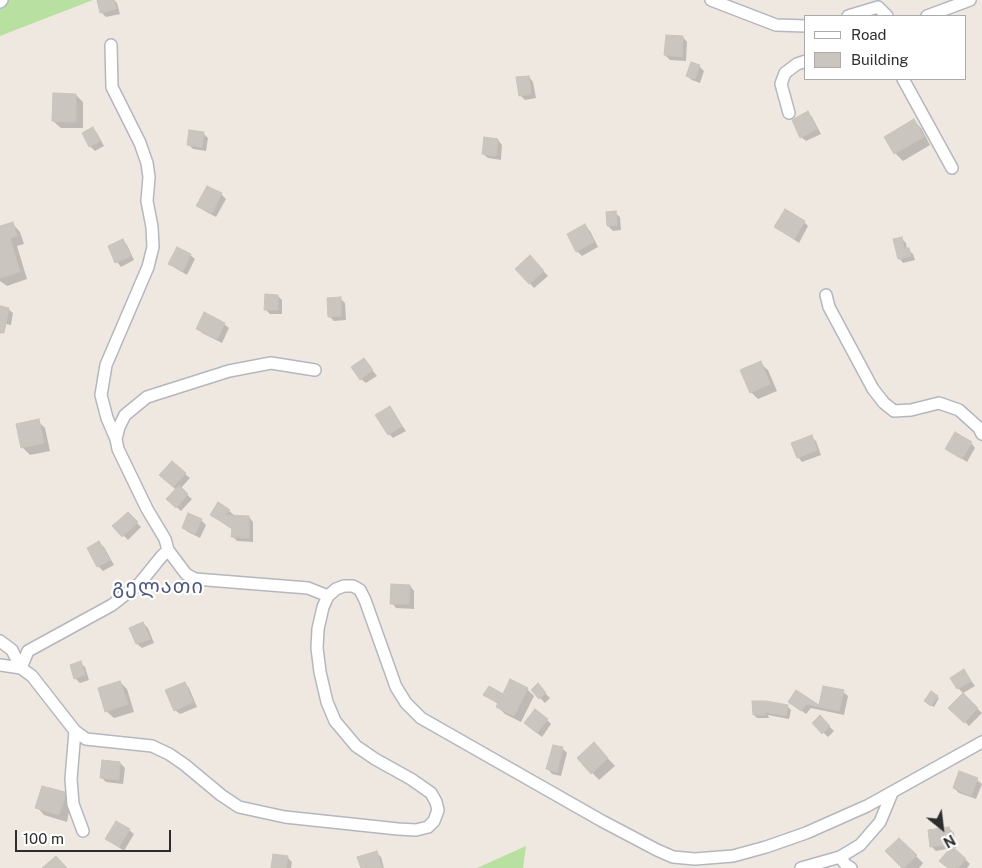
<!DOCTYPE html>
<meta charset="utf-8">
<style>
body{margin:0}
#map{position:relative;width:982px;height:868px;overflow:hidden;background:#eee8e1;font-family:"Public Sans",sans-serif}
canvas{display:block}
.legend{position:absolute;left:804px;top:15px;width:162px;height:65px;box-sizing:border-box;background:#fff;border:1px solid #ababab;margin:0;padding:6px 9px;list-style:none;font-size:15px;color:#2d2d2d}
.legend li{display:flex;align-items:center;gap:10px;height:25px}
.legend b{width:25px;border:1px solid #ababab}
.north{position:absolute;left:917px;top:803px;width:50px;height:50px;-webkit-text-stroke:4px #fff;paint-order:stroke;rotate:151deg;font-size:14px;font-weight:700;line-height:20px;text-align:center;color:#2d2d2d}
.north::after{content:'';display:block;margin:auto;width:18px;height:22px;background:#2d2d2d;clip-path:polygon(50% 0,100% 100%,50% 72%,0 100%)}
.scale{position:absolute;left:15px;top:830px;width:156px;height:22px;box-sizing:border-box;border:2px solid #2d2d2d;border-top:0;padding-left:6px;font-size:15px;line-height:18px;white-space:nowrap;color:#2d2d2d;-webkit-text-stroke:4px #fff;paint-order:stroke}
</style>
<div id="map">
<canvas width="982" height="868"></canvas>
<ul class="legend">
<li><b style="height:6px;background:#fff"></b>Road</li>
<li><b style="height:14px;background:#cac6bf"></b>Building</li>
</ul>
<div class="north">N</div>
<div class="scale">100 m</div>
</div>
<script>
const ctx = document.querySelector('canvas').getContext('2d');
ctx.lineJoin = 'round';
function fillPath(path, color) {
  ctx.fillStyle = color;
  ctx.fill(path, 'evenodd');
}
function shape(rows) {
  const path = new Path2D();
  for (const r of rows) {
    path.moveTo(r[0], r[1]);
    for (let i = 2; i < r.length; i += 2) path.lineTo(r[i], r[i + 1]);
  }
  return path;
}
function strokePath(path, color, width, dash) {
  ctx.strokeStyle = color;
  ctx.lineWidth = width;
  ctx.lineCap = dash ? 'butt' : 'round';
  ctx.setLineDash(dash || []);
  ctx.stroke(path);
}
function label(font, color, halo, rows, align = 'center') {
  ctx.font = font + ' "Public Sans","Noto Sans Georgian",sans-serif';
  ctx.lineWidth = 4.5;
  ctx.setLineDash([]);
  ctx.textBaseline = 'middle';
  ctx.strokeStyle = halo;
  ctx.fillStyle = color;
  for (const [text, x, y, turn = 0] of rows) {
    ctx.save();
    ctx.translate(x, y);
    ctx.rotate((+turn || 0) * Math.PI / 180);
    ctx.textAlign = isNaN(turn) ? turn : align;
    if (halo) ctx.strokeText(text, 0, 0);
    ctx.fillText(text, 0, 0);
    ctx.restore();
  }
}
fillPath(shape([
 [0,0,93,0,0,36],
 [526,846,523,868,477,868]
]), '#b7e0a1');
fillPath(shape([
 [105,0,114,0,117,3,120,14,106,17,101,12],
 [683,37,687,42,686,61,670,60,665,55],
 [699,66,704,71,700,83,692,80,687,76],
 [529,77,533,82,536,98,525,100,520,95],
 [76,95,83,102,83,128,61,128,53,121],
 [808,112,812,117,821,134,806,141,801,137],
 [914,121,921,128,930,145,903,161,895,153,886,137],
 [93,129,97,133,104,146,95,151,90,146],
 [203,133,208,138,206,151,193,149,188,144],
 [498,140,502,145,501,160,488,158,483,154],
 [221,194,226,199,216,217,203,210,198,206],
 [615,213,620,217,621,230,613,231,608,226,607,214],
 [804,222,808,226,799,243,776,227],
 [13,224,20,232,24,244,17,246,27,279,7,286,0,281,0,228],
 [585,226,590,231,598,247,582,256,577,251],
 [901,238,906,243,907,249,913,254,915,260,903,263,899,258],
 [123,241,127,245,134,260,121,267,117,262],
 [190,255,195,259,187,275,175,268,170,264],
 [535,262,548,276,534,288,517,269],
 [278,296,282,300,282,314,270,314,265,309],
 [340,298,345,303,346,320,334,321,329,316],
 [0,307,8,309,13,313,11,325,0,323],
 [224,324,229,328,222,343,202,333,198,328],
 [364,360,377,376,366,383,361,379],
 [760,363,768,370,777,391,758,399,751,392],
 [389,407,406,431,393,438,389,434],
 [38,421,45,428,50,451,30,455,22,447],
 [811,437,816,441,821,455,802,462,798,457],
 [971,443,975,448,967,462,947,449],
 [185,474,190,478,180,489,192,499,181,511,168,499,176,490,161,475],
 [229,511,234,515,233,517,249,517,253,522,253,542,237,541,233,537,233,530,211,515],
 [127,513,141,527,128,540,114,526],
 [201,520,206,525,200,538,188,532,183,528],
 [99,543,104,547,114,565,103,571,98,566],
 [410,586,414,591,414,609,396,608,392,603],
 [143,623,148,628,154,643,142,648,137,644,131,628],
 [80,663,85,667,89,680,80,683,75,678],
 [964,671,975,686,963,693,958,688],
 [120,682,127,689,134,712,114,718,106,711],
 [185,683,189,688,197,707,180,714,175,710],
 [537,685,550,698,545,703,532,690],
 [824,688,843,692,848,696,844,715,811,708,806,714,790,702,796,692,820,707],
 [527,689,534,696,521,722,505,714,498,707,499,705,485,694,504,695],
 [963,695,982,713,969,726,950,708],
 [937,697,939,698,934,707,927,703],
 [787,706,791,710,789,719,768,715,769,718,757,718,754,715],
 [820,717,834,731,828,737,814,723],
 [547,720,551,724,542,737,525,723],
 [554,746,563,749,567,753,561,776,552,774,548,769],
 [601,751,615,766,599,780,578,758],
 [120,763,125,768,123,784,106,782,101,777],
 [960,773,977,780,982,784,976,799,959,793,954,788],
 [64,793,71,801,67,822,44,815,37,807],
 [949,828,954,833,956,848,953,848,970,864,967,868,949,868,952,848,936,851,931,846],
 [129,830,134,834,124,851,107,839],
 [899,839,923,863,919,868,904,868],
 [376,852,381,857,384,868,362,868],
 [287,857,292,862,291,868,272,868]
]), '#0003');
const building = shape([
 [97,0,114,0,116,9,100,13,97,0],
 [666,35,683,36,682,57,664,55,666,35],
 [691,62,700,65,695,79,686,76,691,62],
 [529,76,531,94,519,96,516,77,529,76],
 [53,93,76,94,76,122,52,121,53,93],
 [808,111,817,129,800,138,792,120,808,111],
 [914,119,924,137,894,154,884,137,914,119],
 [93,127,100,141,89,147,82,133,93,127],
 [189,130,204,132,202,147,187,145,189,130],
 [484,137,498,139,496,156,482,154,484,137],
 [207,186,222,193,212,213,196,206,207,186],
 [785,209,805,221,794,239,774,227,785,209],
 [616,211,617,225,607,226,606,212,616,211],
 [13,222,17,236,10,238,20,272,0,278,0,226,13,222],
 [585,224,594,242,576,252,567,234,585,224],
 [902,237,904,248,909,248,911,256,898,259,893,239,902,237],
 [123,239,131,256,115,263,108,246,123,239],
 [177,247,191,254,183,271,168,264,177,247],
 [530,255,544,271,529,284,515,269,530,255],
 [265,294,278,295,278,310,264,310,265,294],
 [341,297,341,316,328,317,327,298,341,297],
 [0,306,9,308,4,333,0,333,0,306],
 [204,312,225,323,217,339,196,329,204,312],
 [364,358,373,370,360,380,351,367,364,358],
 [761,361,770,384,750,393,740,370,761,361],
 [390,406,402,426,388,435,375,415,390,406],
 [39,419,44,443,21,448,16,424,39,419],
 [955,432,972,442,962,459,945,449,955,432],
 [812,435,817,450,797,458,791,443,812,435],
 [172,461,186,473,173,487,159,475,172,461],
 [179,485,188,494,176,508,166,499,179,485],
 [218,502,230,510,226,515,249,516,249,538,231,537,232,528,210,515,218,502],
 [128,512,138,522,122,537,112,526,128,512],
 [188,513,202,519,195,534,182,528,188,513],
 [99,541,110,560,97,567,87,548,99,541],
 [391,584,410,585,409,604,390,604,391,584],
 [143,622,150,639,136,644,129,628,143,622],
 [81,661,85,675,74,679,70,665,81,661],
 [964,669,971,681,957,689,950,678,964,669],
 [510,679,528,688,514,716,496,707,498,703,483,695,489,686,503,694,510,679],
 [120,681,128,704,105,712,98,688,120,681],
 [185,682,193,702,174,711,165,690,185,682],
 [538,683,546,693,539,699,531,690,538,683],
 [823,686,844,690,839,711,806,704,801,711,788,702,796,690,819,705,823,686],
 [931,691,938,696,931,706,924,701,931,691],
 [963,693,978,708,964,723,948,708,963,693],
 [752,701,766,701,788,705,786,716,765,712,765,715,753,715,752,701],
 [535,709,548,719,537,733,524,723,535,709],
 [820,715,830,726,822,734,812,723,820,715],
 [594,742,608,758,591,774,577,758,594,742],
 [553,745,563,747,557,772,546,769,553,745],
 [102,760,120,762,119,780,100,778,102,760],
 [959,771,978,778,971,796,953,788,959,771],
 [42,786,65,792,65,797,59,815,35,808,42,786],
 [116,821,130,829,119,847,105,839,116,821],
 [949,827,952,844,930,847,928,830,949,827],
 [899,838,917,855,904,868,902,868,885,851,899,838],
 [952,846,966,859,958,868,948,868,939,861,952,846],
 [377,851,382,868,361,868,357,857,377,851],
 [273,854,288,856,286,868,271,868,273,854],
 [56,856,67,868,42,868,56,856]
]);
fillPath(building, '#cac6bf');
strokePath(building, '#c9c4ba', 1);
const minor = shape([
 [711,0,776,25,806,26],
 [0,2,2,0],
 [848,16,878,7,887,16],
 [927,16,970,0],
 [111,45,112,87,140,143,147,163,149,177,147,201,152,227,153,247,148,267,106,365,101,395,107,418,116,439],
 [903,79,952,168],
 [789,113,781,84,785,73,797,64,806,61],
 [826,295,829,307,873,389,884,403,894,411,911,410,939,403,959,410,979,428,982,434],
 [315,370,271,363,229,371,147,397,125,415,119,427,116,439,118,449,147,509,165,539,168,550,186,574,195,579,308,588,328,596],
 [0,641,12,650,21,668],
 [0,665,21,668,32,676,75,731,86,739,152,746,169,754,185,765,221,795,239,807,285,817,398,829,416,830,428,827,434,821,438,810,436,802,431,793,411,779,375,759,356,746,335,721,327,702,320,672,317,648,318,629,323,607,328,596,336,589,344,586,353,586,360,590,365,600,396,687,406,703,421,718,602,821,657,850,673,857,695,859,733,856,766,847,806,833,867,806,982,742],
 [21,668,28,651,112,605,140,583,161,557,168,550],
 [75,731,71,779,73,804,83,831],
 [840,857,846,865,851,868],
 [801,868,840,857,860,845,880,822,892,793]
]);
strokePath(minor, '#b4b7bf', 14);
strokePath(minor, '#fff', 11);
ctx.letterSpacing = '1px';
label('20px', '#4f587c', '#fff', [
 ["გელათი",158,587]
]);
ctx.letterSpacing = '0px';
</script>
